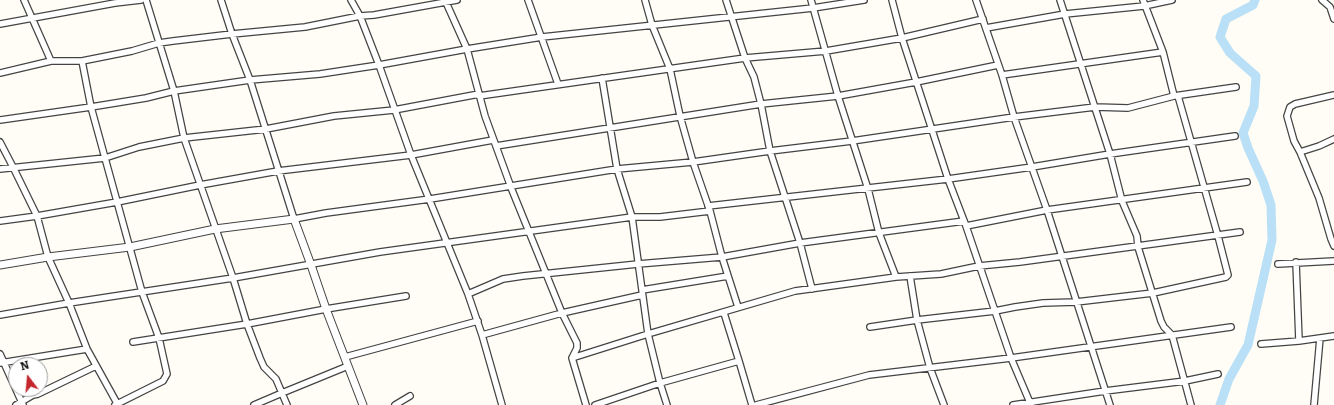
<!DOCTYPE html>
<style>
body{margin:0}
#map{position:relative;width:1334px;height:405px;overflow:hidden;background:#fffdf5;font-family:Bitter,serif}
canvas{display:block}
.north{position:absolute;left:8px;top:357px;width:40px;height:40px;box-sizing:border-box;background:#fff;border:1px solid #a0a0a0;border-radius:50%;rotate:344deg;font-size:11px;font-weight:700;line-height:16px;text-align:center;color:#111}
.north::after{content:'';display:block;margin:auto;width:14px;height:18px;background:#c4262e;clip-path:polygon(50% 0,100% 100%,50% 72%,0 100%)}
</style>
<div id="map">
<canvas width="1334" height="405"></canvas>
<div class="north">N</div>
</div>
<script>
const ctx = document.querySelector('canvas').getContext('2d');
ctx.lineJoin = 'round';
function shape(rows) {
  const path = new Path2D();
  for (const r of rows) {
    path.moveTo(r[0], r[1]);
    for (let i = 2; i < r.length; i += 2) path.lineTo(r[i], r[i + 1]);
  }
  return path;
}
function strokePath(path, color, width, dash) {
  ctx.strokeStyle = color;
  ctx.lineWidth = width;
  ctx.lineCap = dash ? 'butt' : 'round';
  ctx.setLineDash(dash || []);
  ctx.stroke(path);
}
strokePath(shape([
 [1220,405,1229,379,1248,345,1272,240,1271,205,1263,181,1248,148,1243,133,1254,106,1256,76,1230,53,1220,37,1226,19,1253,5,1255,0]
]), '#b9e0f7', 9);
const minor = shape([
 [24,0,51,61],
 [221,0,232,34,250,80,294,219,326,213,430,199,617,169,693,162,770,151,852,141,1014,117,1095,107,1128,108,1174,96,1236,87],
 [351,0,360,16,379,65,411,155,468,294,482,335,502,405],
 [445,0,467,49,485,116,512,190,562,313,577,343,577,348,572,358,586,405],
 [528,0,558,84],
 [645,0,652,25,670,69,680,116,693,162,710,211,722,257,738,307],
 [726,0,745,58,754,77,761,104,770,151,800,243,812,289],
 [811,0,838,96,868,189,879,233,896,277],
 [892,0,902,38,948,179,966,226,1011,358,1031,405],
 [976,0,1002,75,1014,117,1047,210,1110,405],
 [1060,0,1110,154,1122,201,1137,236,1138,247,1161,321,1164,327,1172,335,1191,405],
 [1143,0,1163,52,1174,96],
 [1322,0,1330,7,1334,19],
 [0,24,115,3,141,0],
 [986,28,1065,14,1144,6,1172,0],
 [82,61,91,107,105,158,142,292,159,338,167,374,163,381,115,405],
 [0,73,51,61,82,61,132,51,159,43,173,41,232,34,305,27,360,16,374,15,457,0],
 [1002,75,1163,52],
 [602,78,617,169,632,217,648,334,660,383,667,405],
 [1334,95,1295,104,1290,107,1287,116,1294,141,1300,152,1319,198,1331,239,1334,246],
 [479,96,745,58,826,51,902,38,983,19],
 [0,120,91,107,146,98,174,91,250,80,320,74,379,65,467,49,542,37,813,8,864,0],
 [0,142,13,167,37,216,48,257,69,303,87,349,118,405],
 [496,146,761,104,838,96,916,82,998,65],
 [1300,152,1319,146,1334,139],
 [0,169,105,158,139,147,184,138,174,91,146,0],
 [708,206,948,179,1032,167,1110,154,1235,136],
 [0,221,37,216,117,202,200,185,278,171,411,155,493,140],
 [966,226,1047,210,1247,182],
 [1296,262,1299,341],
 [1278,264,1334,261],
 [910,276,917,320,930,368,944,405],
 [642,290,728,276],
 [468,294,503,279,523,276,638,264,722,257,800,243,964,221],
 [724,313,739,361,752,405],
 [0,315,69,303,233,278,380,252,632,217,660,217,710,211],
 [870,327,917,320,995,311,1015,307,1043,303,1076,302,1153,293,1226,277,1228,275,1218,236,1178,96],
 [482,335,562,313,642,295],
 [133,342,247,324,326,309,406,296],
 [1261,344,1299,341,1334,336],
 [0,354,23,405],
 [345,357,478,321],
 [572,358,648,334,795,291,896,277,941,274,979,266,1020,262,1240,232],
 [0,363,87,349],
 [16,405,33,395,38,394,96,366],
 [254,405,282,393,348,366],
 [287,405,276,379,264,367,260,358,247,324,233,278,184,138,266,129,334,116,394,110,479,94],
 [395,405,410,396],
 [595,405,660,383,739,361],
 [756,405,869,375,1011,358,1231,327],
 [1013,405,1105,391,1185,381,1218,374],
 [1314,405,1320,338]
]);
const tertiary = shape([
 [0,265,48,257,130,247,215,229,294,219,311,265,326,309,363,405]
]);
strokePath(minor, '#444', 8);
strokePath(tertiary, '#444', 9);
strokePath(minor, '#fff', 5.5);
strokePath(tertiary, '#fff', 7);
</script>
